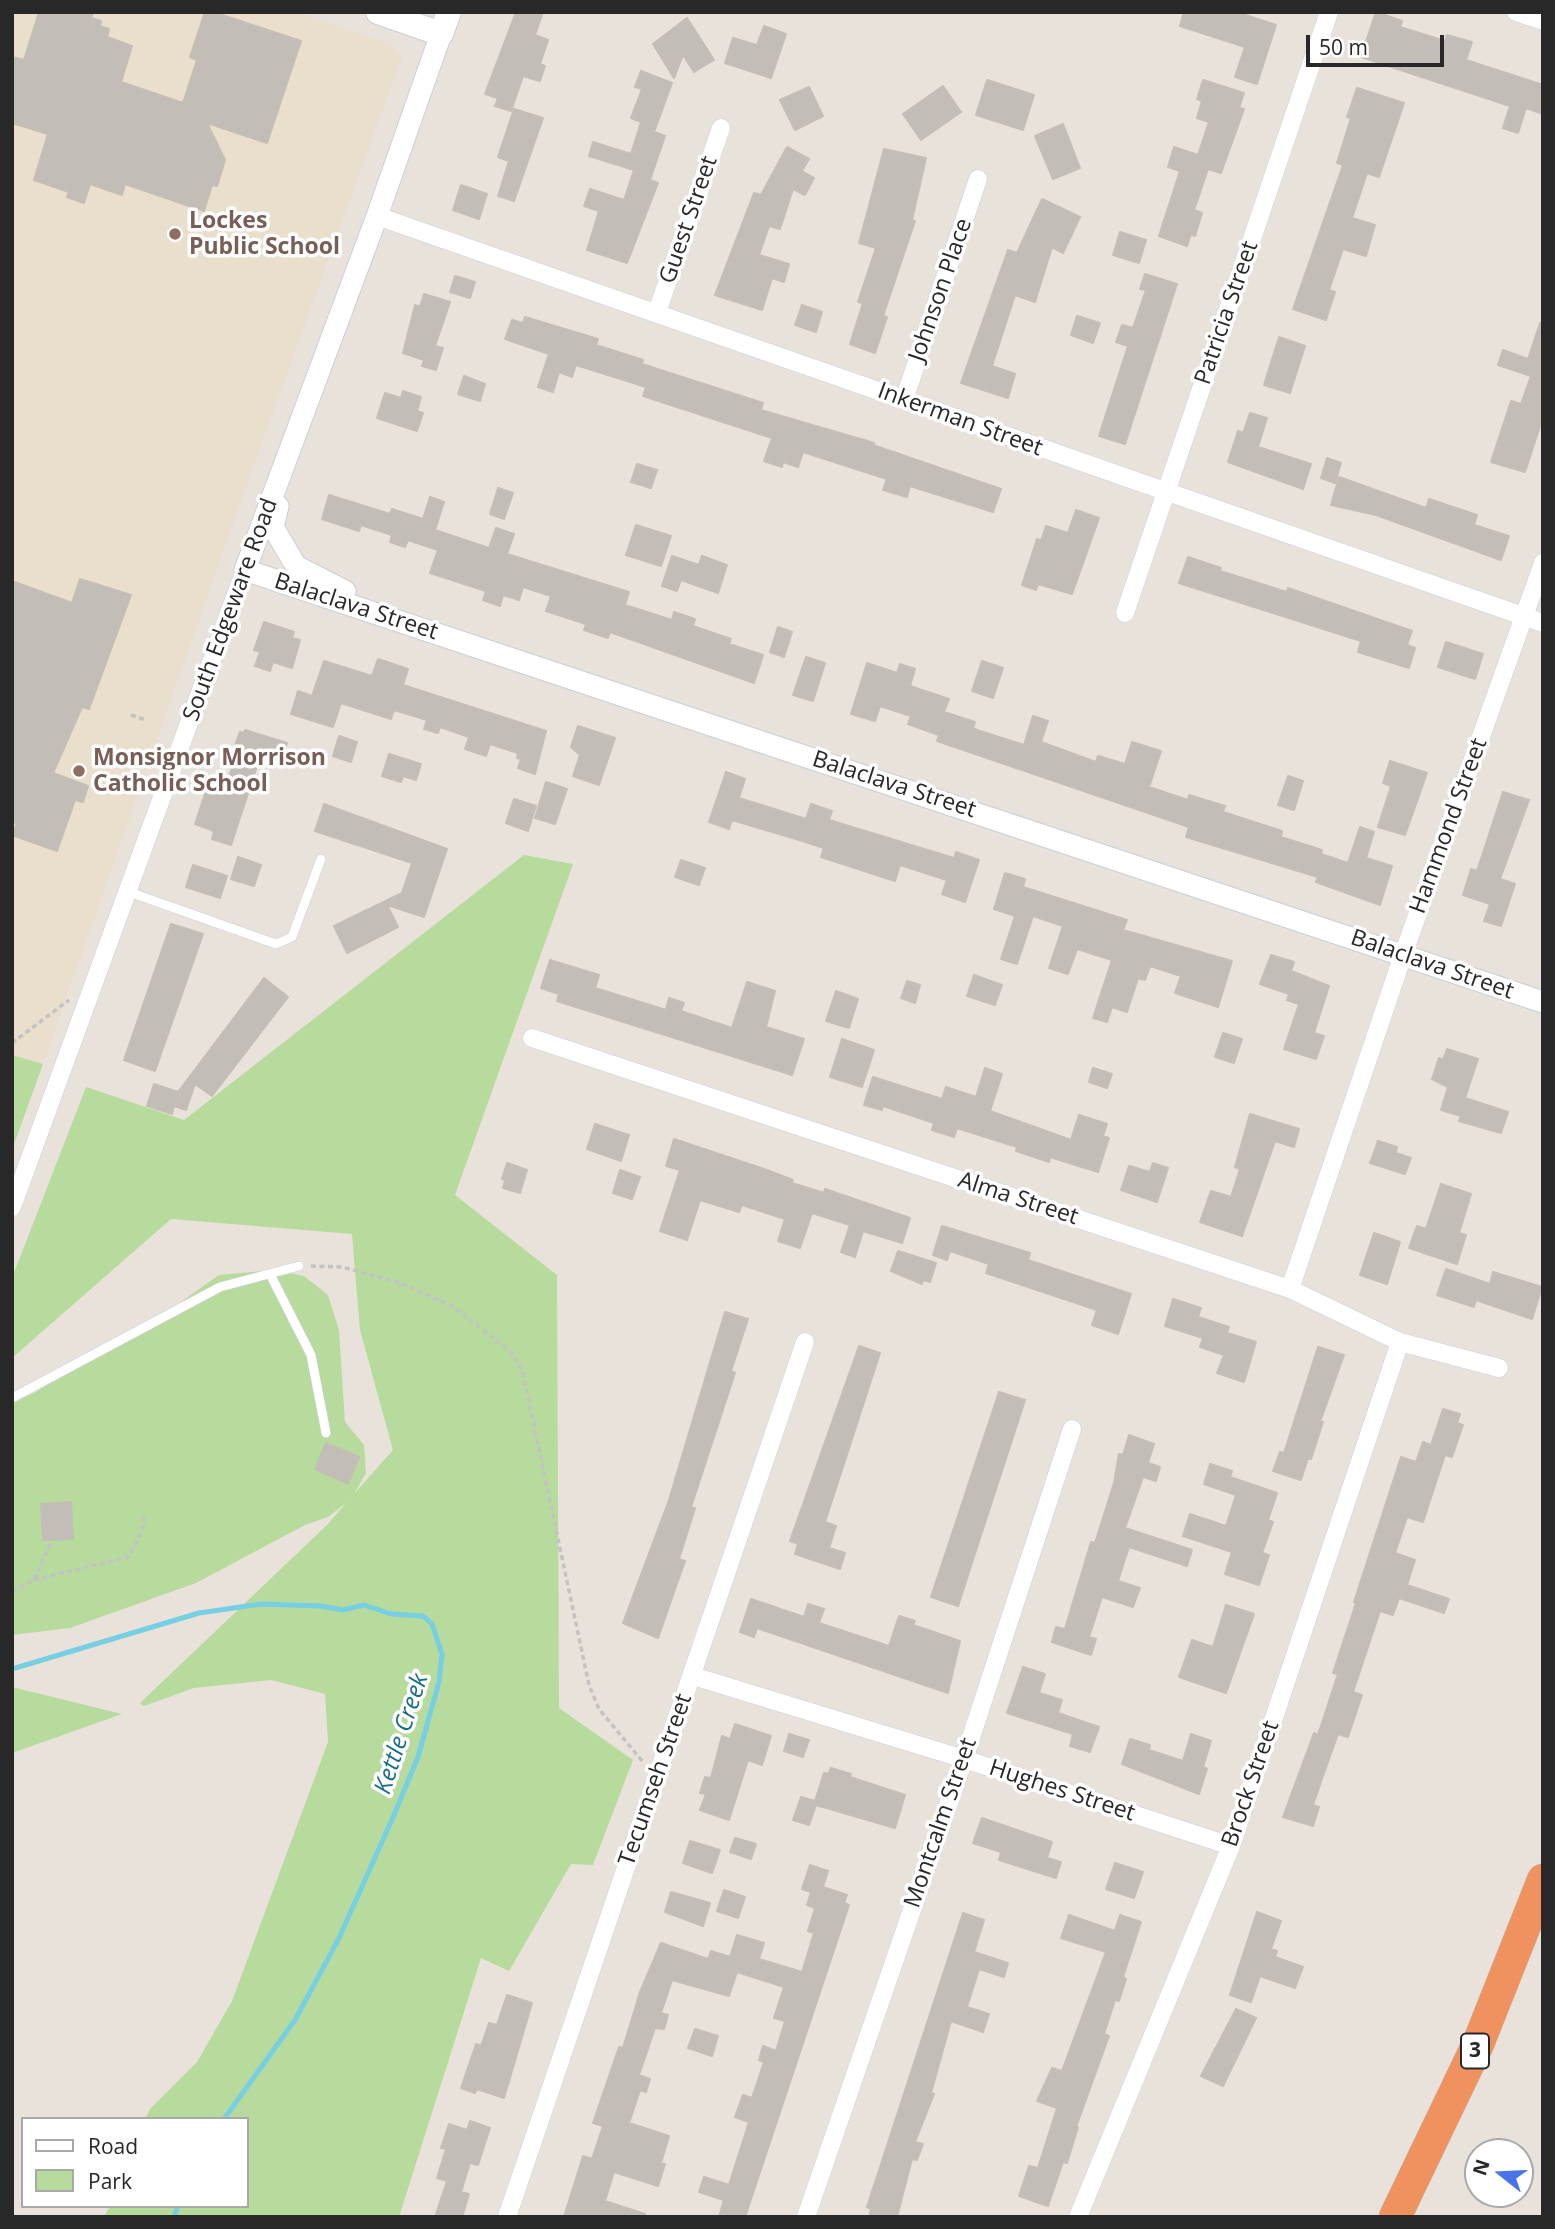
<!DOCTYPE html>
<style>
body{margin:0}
#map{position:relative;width:1555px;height:2229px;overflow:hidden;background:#e9e2db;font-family:"Open Sans",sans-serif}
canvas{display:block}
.frame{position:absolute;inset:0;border:14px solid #282828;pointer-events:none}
.legend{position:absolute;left:21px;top:2117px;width:228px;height:91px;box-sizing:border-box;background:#fff;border:2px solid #a9a9a9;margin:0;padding:9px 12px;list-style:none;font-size:21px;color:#282828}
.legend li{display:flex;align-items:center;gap:14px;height:35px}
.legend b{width:35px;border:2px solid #a9a9a9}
.north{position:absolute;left:1464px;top:2138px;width:70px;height:70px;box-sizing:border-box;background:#fff;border:2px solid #a9a9a9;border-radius:50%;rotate:288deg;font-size:19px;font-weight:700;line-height:28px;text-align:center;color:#282828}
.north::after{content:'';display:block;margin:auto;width:24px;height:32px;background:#4974e9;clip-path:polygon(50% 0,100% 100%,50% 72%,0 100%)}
.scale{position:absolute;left:1306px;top:35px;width:138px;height:32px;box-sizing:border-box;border:4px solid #282828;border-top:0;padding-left:9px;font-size:21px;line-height:24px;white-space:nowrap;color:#282828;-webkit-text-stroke:5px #fff;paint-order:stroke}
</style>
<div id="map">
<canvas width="1555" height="2229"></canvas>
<div class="frame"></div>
<ul class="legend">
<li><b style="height:9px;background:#fff"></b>Road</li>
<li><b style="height:19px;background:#b7db9c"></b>Park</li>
</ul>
<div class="north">N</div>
<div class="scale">50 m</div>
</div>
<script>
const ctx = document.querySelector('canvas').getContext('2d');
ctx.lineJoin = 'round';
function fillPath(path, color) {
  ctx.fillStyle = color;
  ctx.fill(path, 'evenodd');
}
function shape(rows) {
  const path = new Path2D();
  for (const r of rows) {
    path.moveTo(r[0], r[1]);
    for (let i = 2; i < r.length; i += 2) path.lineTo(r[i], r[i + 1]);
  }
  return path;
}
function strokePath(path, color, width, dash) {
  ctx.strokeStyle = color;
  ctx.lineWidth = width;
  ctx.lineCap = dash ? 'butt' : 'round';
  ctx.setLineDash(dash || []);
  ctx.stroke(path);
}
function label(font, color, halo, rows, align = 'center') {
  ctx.font = font + ' "Open Sans",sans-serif';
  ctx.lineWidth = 7;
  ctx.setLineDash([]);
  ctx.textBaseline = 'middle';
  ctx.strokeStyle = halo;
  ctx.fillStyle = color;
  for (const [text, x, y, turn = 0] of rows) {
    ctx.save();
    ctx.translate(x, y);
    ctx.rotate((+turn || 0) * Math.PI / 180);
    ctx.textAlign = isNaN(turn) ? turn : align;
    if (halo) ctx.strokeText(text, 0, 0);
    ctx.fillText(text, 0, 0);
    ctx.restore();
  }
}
fillPath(shape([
 [12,12,297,12,392,45,402,57,246,487,43,1064,12,1055]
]), '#eadecc');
fillPath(shape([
 [524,855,573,864,455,1195,557,1275,559,1708,633,1760,593,1865,571,1864,509,1971,481,1958,399,2217,104,2217,110,2206,247,2206,247,2119,145,2119,150,2109,197,2062,232,2001,328,1742,325,1694,271,1680,194,1688,144,1706,140,1703,327,1525,346,1503,328,1517,305,1525,196,1583,70,1628,12,1635,12,1403,36,1392,91,1353,164,1314,219,1275,273,1270,304,1276,328,1295,339,1330,345,1422,364,1445,366,1473,354,1494,393,1450,360,1330,352,1234,171,1219,12,1358,12,1278,86,1087,184,1120],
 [12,1055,43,1064,12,1150],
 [12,1687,122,1714,12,1753]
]), '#b7db9c');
strokePath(shape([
 [12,1669,199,1613,261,1604,321,1606,343,1610,364,1605,391,1614,423,1616,432,1624,442,1654,439,1682,418,1757,394,1815,339,1938,295,2020,224,2119],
 [174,2217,178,2206]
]), '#77cfe3', 5);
const building = shape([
 [39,12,93,12,91,18,101,21,100,26,109,29,107,37,132,46,121,82,183,103,197,60,190,57,205,12,213,12,301,41,267,143,207,123,225,160,217,186,212,185,204,211,125,184,122,195,90,184,84,203,67,197,69,192,34,180,48,134,12,123,12,57,24,60,39,12],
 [516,12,543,12,535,35,548,40,540,64,545,66,540,81,523,76,511,111,495,106,498,98,485,94,516,12],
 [1184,12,1236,12,1276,25,1257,84,1235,77,1245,47,1180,26,1184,12],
 [1376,12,1402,21,1400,27,1445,41,1447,35,1472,42,1466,60,1543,85,1543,114,1526,108,1518,133,1503,128,1510,106,1361,57,1376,12],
 [687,18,714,60,694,72,683,55,674,78,653,44,687,18],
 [764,26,786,34,771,78,725,63,733,38,757,45,764,26],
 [641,71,672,83,654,132,665,136,650,180,658,183,627,263,587,250,599,211,584,206,590,189,624,200,634,170,589,156,593,142,631,154,641,122,631,118,642,89,635,87,641,71],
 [987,80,1034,95,1023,130,976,115,987,80],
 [1203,80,1244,93,1239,108,1244,109,1221,173,1208,169,1194,210,1202,213,1195,236,1191,234,1187,246,1159,236,1180,171,1168,167,1174,147,1198,155,1209,122,1197,118,1202,101,1197,99,1203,80],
 [943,86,961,112,921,140,903,114,943,86],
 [809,87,823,116,795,130,780,100,809,87],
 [1357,88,1404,103,1379,177,1367,173,1352,218,1375,225,1366,256,1343,249,1329,290,1335,292,1326,320,1293,309,1343,165,1337,163,1351,118,1347,117,1357,88],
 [514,109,543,118,514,201,498,196,509,161,498,157,514,109],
 [1063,124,1080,168,1053,179,1035,136,1063,124],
 [787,147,809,159,802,171,814,178,805,195,793,189,780,229,769,226,759,255,789,264,784,282,772,278,762,310,715,295,754,193,761,195,787,147],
 [884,149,926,158,912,220,915,221,883,316,887,317,875,353,850,344,863,303,858,302,876,248,859,243,884,149],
 [461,185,487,194,479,219,453,210,461,185],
 [1042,199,1080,217,1063,253,1052,247,1035,302,1015,295,992,366,1015,374,1008,398,961,383,1008,250,1017,253,1042,199],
 [1120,232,1146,240,1139,263,1113,255,1120,232],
 [1145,274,1177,284,1125,444,1099,436,1128,346,1116,342,1122,325,1133,328,1146,290,1140,289,1145,274],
 [455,276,475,282,470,298,450,292,455,276],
 [424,294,450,302,435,346,443,348,436,370,422,366,424,360,403,353,415,305,420,307,424,294],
 [802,305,822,312,816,332,795,325,802,305],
 [1077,316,1100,323,1093,343,1071,335,1077,316],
 [525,317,598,339,596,345,643,360,642,364,763,403,761,410,874,443,873,445,1001,489,993,512,910,486,907,497,883,490,887,479,803,452,798,467,783,462,782,467,764,461,772,438,643,396,646,387,576,365,572,377,559,372,553,392,538,387,549,354,505,339,512,320,523,323,525,317],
 [1540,323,1543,323,1543,417,1525,472,1491,462,1511,401,1521,404,1531,376,1498,365,1503,350,1528,359,1540,323],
 [1279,337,1305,346,1290,393,1264,385,1279,337],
 [464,376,485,384,480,401,458,394,464,376],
 [403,391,421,397,417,411,423,413,417,431,377,418,385,393,401,398,403,391],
 [1250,413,1267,418,1258,447,1311,464,1303,489,1228,462,1238,431,1243,433,1250,413],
 [1327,458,1341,463,1335,483,1321,478,1327,458],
 [637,464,657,470,651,488,631,482,637,464],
 [1339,477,1426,508,1429,499,1477,515,1474,525,1509,536,1501,560,1376,515,1331,505,1339,477],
 [498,488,513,493,504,519,490,514,498,488],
 [329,495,390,514,392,509,423,519,430,497,444,502,435,530,489,548,496,528,514,534,507,554,629,592,625,605,672,620,674,612,695,619,693,626,731,639,729,644,763,655,754,683,610,632,608,638,584,630,586,624,546,611,551,596,523,587,519,600,503,595,500,606,483,600,486,591,430,573,438,550,408,540,405,547,390,542,392,535,361,525,359,531,322,519,329,495],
 [1076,510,1099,518,1072,594,1038,584,1036,590,1022,585,1037,539,1041,541,1046,526,1068,533,1076,510],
 [636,525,671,536,661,566,626,555,636,525],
 [672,556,699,565,702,556,727,565,718,593,681,580,677,591,662,586,672,556],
 [1188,557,1221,568,1220,571,1287,592,1288,588,1412,631,1407,645,1415,648,1409,668,1358,652,1361,641,1179,583,1188,557],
 [80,579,131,595,89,709,82,707,53,773,88,786,83,802,75,800,57,851,12,835,17,823,12,822,12,581,72,603,80,579],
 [264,622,294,632,292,638,300,640,292,668,273,662,270,671,255,666,260,652,254,650,264,622],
 [778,627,792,632,784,657,770,652,778,627],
 [1446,642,1483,654,1475,679,1438,667,1446,642],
 [806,657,825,663,813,701,793,695,806,657],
 [378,659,408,669,403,685,546,731,535,774,518,768,521,759,517,758,518,753,490,744,486,756,465,749,469,737,440,727,438,733,424,729,427,720,394,710,391,719,341,703,333,727,291,714,298,691,312,696,324,661,372,676,378,659],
 [982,661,1003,668,993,698,972,691,982,661],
 [867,663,897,673,900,664,915,669,910,686,949,699,944,712,975,722,973,728,977,730,1024,745,1033,716,1048,721,1041,742,1096,762,1098,756,1125,764,1132,742,1161,751,1149,787,1188,800,1189,795,1225,806,1223,812,1282,831,1281,837,1322,850,1321,854,1348,863,1360,827,1374,832,1366,858,1392,866,1380,905,1316,882,1318,877,1186,837,1189,827,937,741,939,735,908,724,911,716,880,706,875,721,851,714,867,663],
 [578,726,615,738,599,785,573,776,580,755,571,747,578,726],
 [245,730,287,743,280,764,260,757,231,845,212,839,214,831,195,824,206,791,223,796,239,746,235,745,240,732,244,733,245,730],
 [339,736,357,742,351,762,333,756,339,736],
 [389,754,421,764,416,780,403,776,401,782,382,776,389,754],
 [1390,761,1427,773,1405,835,1378,827,1391,786,1383,783,1390,761],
 [726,772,745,779,739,798,806,819,811,804,832,811,829,820,954,858,956,852,979,860,965,902,942,894,947,880,900,865,895,881,821,857,824,848,796,839,732,820,729,829,709,822,726,772],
 [1288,776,1303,781,1294,810,1278,805,1288,776],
 [546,782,567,789,555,824,535,818,546,782],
 [1503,792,1529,800,1500,879,1515,884,1501,926,1484,921,1490,904,1463,895,1471,869,1477,871,1503,792],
 [514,799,536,806,528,831,506,823,514,799],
 [324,804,447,849,424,917,387,905,398,927,347,953,334,926,402,893,412,863,315,831,324,804],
 [238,857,261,865,254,886,231,879,238,857],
 [681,860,705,868,699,885,675,877,681,860],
 [193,865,227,876,220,898,186,887,193,865],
 [1005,873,1025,879,1023,887,1127,920,1123,930,1232,961,1218,1007,1175,993,1181,976,1150,966,1145,980,1138,978,1127,1012,1112,1007,1107,1022,1093,1018,1112,960,1077,949,1068,974,1049,968,1063,926,1033,916,1017,964,1001,959,1015,916,994,909,1005,873],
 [171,924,203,934,155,1071,124,1060,171,924],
 [1271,955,1294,962,1291,971,1329,986,1314,1033,1324,1036,1316,1059,1284,1049,1299,1004,1287,1000,1289,994,1260,984,1271,955],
 [550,960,599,975,595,988,666,1010,669,998,684,1003,681,1011,732,1028,747,982,775,991,766,1027,804,1039,792,1075,557,1001,559,994,541,988,550,960],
 [974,975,1002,985,995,1005,967,996,974,975],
 [264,978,288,997,212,1096,195,1084,186,1110,174,1106,172,1114,147,1106,154,1084,178,1092,264,978],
 [907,981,920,985,915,1003,901,998,907,981],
 [836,991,858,999,849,1028,826,1021,836,991],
 [1223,1033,1242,1039,1234,1063,1215,1057,1223,1033],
 [842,1039,874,1050,862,1087,830,1077,842,1039],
 [1447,1049,1478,1059,1465,1098,1508,1112,1501,1133,1459,1121,1461,1116,1441,1110,1448,1087,1432,1079,1439,1058,1443,1060,1447,1049],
 [985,1068,1002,1074,990,1111,1071,1140,1079,1115,1107,1124,1103,1136,1109,1138,1098,1172,1050,1157,1049,1162,1016,1151,1017,1147,957,1128,954,1137,932,1130,934,1123,883,1106,882,1110,864,1105,873,1077,942,1099,946,1087,976,1097,985,1068],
 [1093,1068,1112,1074,1107,1088,1089,1082,1093,1068],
 [1250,1114,1299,1129,1294,1147,1275,1141,1242,1236,1200,1222,1211,1191,1231,1197,1240,1169,1235,1167,1250,1114],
 [595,1124,629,1135,621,1161,587,1149,595,1124],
 [674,1139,767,1170,793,1180,792,1183,824,1193,825,1189,910,1218,902,1243,863,1231,855,1257,841,1252,850,1225,812,1213,800,1248,778,1241,785,1219,742,1205,739,1212,700,1200,687,1240,660,1231,680,1170,666,1166,674,1139],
 [1378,1141,1397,1147,1396,1153,1411,1158,1405,1174,1370,1163,1378,1141],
 [507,1163,527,1170,520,1193,503,1188,505,1180,502,1179,507,1163],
 [1153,1163,1168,1168,1157,1202,1121,1190,1129,1166,1150,1172,1153,1163],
 [620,1170,640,1177,632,1199,613,1193,620,1170],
 [1441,1184,1471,1194,1459,1233,1466,1235,1457,1264,1409,1248,1417,1226,1426,1229,1441,1184],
 [942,1226,1030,1253,1028,1260,1131,1294,1118,1334,1092,1325,1097,1310,986,1273,989,1264,950,1251,947,1260,933,1255,942,1226],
 [1374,1233,1400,1242,1387,1284,1360,1275,1374,1233],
 [898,1251,936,1263,930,1282,923,1280,922,1284,891,1271,898,1251],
 [1446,1269,1490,1284,1493,1272,1542,1287,1532,1319,1476,1300,1474,1307,1437,1295,1446,1269],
 [1173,1299,1201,1308,1198,1317,1229,1327,1227,1333,1256,1342,1244,1382,1217,1373,1224,1355,1200,1347,1203,1338,1165,1326,1173,1299],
 [725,1312,748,1319,731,1371,735,1373,691,1507,695,1508,679,1559,685,1561,658,1638,623,1623,669,1500,725,1312],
 [859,1346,880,1353,825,1522,836,1526,829,1548,845,1553,840,1569,795,1554,798,1544,790,1541,859,1346],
 [1318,1347,1344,1355,1320,1422,1323,1422,1311,1459,1308,1458,1301,1480,1273,1471,1280,1452,1284,1453,1318,1347],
 [999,1392,1025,1400,958,1606,931,1597,999,1392],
 [1443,1409,1460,1414,1457,1423,1463,1425,1452,1457,1445,1455,1423,1522,1407,1517,1395,1553,1415,1560,1407,1585,1449,1599,1444,1613,1399,1598,1393,1615,1380,1611,1353,1692,1362,1695,1348,1737,1338,1734,1324,1773,1313,1805,1319,1807,1313,1826,1283,1817,1314,1733,1318,1735,1338,1674,1333,1673,1356,1603,1354,1602,1401,1457,1416,1462,1423,1442,1431,1445,1443,1409],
 [1129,1435,1154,1444,1148,1463,1160,1467,1156,1481,1143,1477,1125,1528,1192,1550,1187,1566,1129,1547,1118,1581,1140,1588,1133,1607,1102,1597,1089,1637,1096,1639,1091,1655,1052,1642,1056,1627,1065,1629,1091,1542,1095,1543,1114,1483,1119,1454,1123,1455,1129,1435],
 [326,1443,359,1457,348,1484,315,1469,326,1443],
 [1210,1464,1232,1471,1230,1477,1277,1493,1268,1520,1273,1522,1262,1553,1269,1555,1259,1585,1225,1574,1232,1552,1183,1536,1190,1514,1226,1526,1236,1495,1204,1484,1210,1464],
 [71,1502,73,1539,43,1540,41,1504,71,1502],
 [751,1599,804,1617,808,1604,824,1609,819,1623,889,1646,899,1616,915,1621,913,1625,960,1641,948,1693,757,1628,754,1637,740,1632,751,1599],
 [1226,1605,1254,1614,1226,1693,1179,1677,1192,1640,1213,1647,1226,1605],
 [1023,1667,1045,1674,1039,1693,1062,1700,1058,1713,1099,1727,1090,1752,1070,1746,1073,1734,1007,1713,1023,1667],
 [735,1724,771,1736,762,1765,748,1760,729,1820,700,1810,706,1794,700,1793,705,1777,711,1778,722,1736,730,1739,735,1724],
 [789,1734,809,1740,803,1757,784,1751,789,1734],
 [1191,1734,1211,1741,1203,1767,1207,1769,1199,1794,1122,1764,1130,1739,1150,1745,1149,1750,1183,1761,1191,1734],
 [831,1768,851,1774,850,1777,905,1795,895,1828,816,1805,809,1825,793,1820,801,1797,815,1801,824,1773,828,1774,831,1768],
 [982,1818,1052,1842,1047,1858,1061,1862,1056,1878,999,1860,1001,1852,973,1843,982,1818],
 [735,1838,756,1844,751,1859,730,1852,735,1838],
 [690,1841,720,1850,712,1873,683,1863,690,1841],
 [1115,1863,1143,1872,1134,1898,1106,1889,1115,1863],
 [810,1865,828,1871,823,1887,847,1895,844,1903,849,1905,745,2217,719,2217,724,2200,699,2192,704,2177,729,2185,749,2122,735,2117,743,2095,752,2098,764,2062,759,2060,763,2046,776,2051,785,2021,774,2018,784,1987,737,1972,729,1996,672,1980,661,2013,668,2015,664,2029,655,2028,639,2075,650,2079,646,2092,640,2090,629,2123,669,2136,661,2163,665,2164,658,2186,614,2172,605,2201,645,2214,644,2217,564,2217,583,2156,592,2159,603,2126,593,2123,619,2047,623,2048,640,1992,661,1943,708,1959,711,1951,730,1957,737,1935,764,1943,759,1959,802,1972,814,1933,808,1931,815,1908,807,1905,811,1892,802,1889,810,1865],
 [724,1890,745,1897,738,1918,717,1911,724,1890],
 [671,1892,710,1903,703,1926,665,1912,671,1892],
 [1257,1912,1281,1921,1271,1949,1277,1951,1275,1957,1303,1967,1295,1988,1260,1976,1251,2002,1230,1995,1257,1912],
 [963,1913,984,1920,974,1952,1008,1963,1004,1977,979,1969,967,2007,989,2014,983,2032,951,2021,931,2093,934,2094,915,2142,923,2144,917,2160,912,2159,897,2217,869,2217,871,2209,867,2207,963,1913],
 [1069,1915,1115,1931,1120,1915,1141,1922,1123,1977,1126,1979,1119,2001,1115,2000,1104,2034,1109,2036,1076,2127,1078,2127,1067,2163,1063,2162,1048,2206,1019,2196,1029,2166,1038,2168,1057,2108,1037,2101,1052,2068,1062,2071,1106,1952,1061,1938,1069,1915],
 [507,1995,532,2003,504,2098,477,2089,475,2093,461,2088,476,2044,481,2046,489,2023,497,2025,507,1995],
 [1236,2009,1256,2018,1223,2086,1201,2076,1236,2009],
 [695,2029,718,2036,712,2056,688,2048,695,2029],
 [470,2121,490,2128,478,2165,470,2163,461,2192,469,2194,462,2217,435,2217,447,2181,437,2178,446,2149,441,2148,449,2124,467,2130,470,2121]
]);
fillPath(building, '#c2bdb7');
strokePath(building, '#c4beb5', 2);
const service = shape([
 [129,892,276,944,292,937,321,859],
 [270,1274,311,1355,326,1433],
 [12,1398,220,1287,299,1266]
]);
const minor = shape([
 [1516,12,1543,21],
 [377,216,1543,623],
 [657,312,721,128],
 [904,400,978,179],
 [1125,613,1329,12],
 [532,1038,1290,1289,1400,1342,1499,1368],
 [12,1207,245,570],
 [1290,1289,1403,955,1543,563],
 [693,1676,964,1759,1231,1846],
 [507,2217,805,1342],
 [806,2217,964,1759,1072,1429],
 [1078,2217,1231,1846,1400,1342]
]);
const tertiary = shape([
 [441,34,377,216,245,570,1543,1002],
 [278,506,273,527,296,566,345,591]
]);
const secondary = shape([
 [378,12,441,34,449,12]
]);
const motorway = shape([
 [1395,2217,1478,2044,1543,1880]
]);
strokePath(service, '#caced9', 10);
strokePath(minor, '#caced9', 19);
strokePath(tertiary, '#caced9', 23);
strokePath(secondary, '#caced9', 26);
strokePath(motorway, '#c3c3c3', 33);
strokePath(shape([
 [131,715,146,720],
 [12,1043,69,1000],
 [311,1266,342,1267,401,1283,452,1306,510,1351,522,1369,589,1685,599,1709,643,1762],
 [34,1580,128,1557,136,1544,144,1524,143,1516],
 [12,1591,34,1580,52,1540]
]), '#c3c3c3', 3.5, [5, 3.5]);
strokePath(service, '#fff', 9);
strokePath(minor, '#fff', 18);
strokePath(tertiary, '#fff', 21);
strokePath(secondary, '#fff', 24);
strokePath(motorway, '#ef9260', 32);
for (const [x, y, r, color] of [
 [175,234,7,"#8d6e63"],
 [79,771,7,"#8d6e63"]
]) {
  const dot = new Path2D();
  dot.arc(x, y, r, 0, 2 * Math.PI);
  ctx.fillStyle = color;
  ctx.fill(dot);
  strokePath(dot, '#fff', 2.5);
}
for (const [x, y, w] of [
 [1475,2051,28]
]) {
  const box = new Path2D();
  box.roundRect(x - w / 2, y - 17.5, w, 35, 5);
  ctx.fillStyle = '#fff';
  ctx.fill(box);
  strokePath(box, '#282828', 2);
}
label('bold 21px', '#282828', null, [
 ["3",1475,2051]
]);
label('23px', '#282828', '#fff', [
 ["Guest Street",689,220,-71],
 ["Johnson Place",941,290,-71],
 ["Patricia Street",1227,313,-71],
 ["Inkerman Street",960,420,20],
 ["Balaclava Street",356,607,18],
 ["South Edgeware Road",231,610,-70],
 ["Balaclava Street",894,785,18],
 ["Hammond Street",1449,826,-70],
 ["Balaclava Street",1432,965,19],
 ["Alma Street",1018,1199,18],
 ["Tecumseh Street",656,1780,-71],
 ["Brock Street",1251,1784,-71],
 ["Hughes Street",1062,1791,18],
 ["Montcalm Street",941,1823,-71]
]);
label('bold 23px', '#785e54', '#fff', [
 ["Lockes",189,221],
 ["Public School",189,247],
 ["Monsignor Morrison",93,758],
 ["Catholic School",93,784]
], 'left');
label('italic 24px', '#196d8b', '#fff', [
 ["Kettle Creek",402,1734,-72]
]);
</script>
